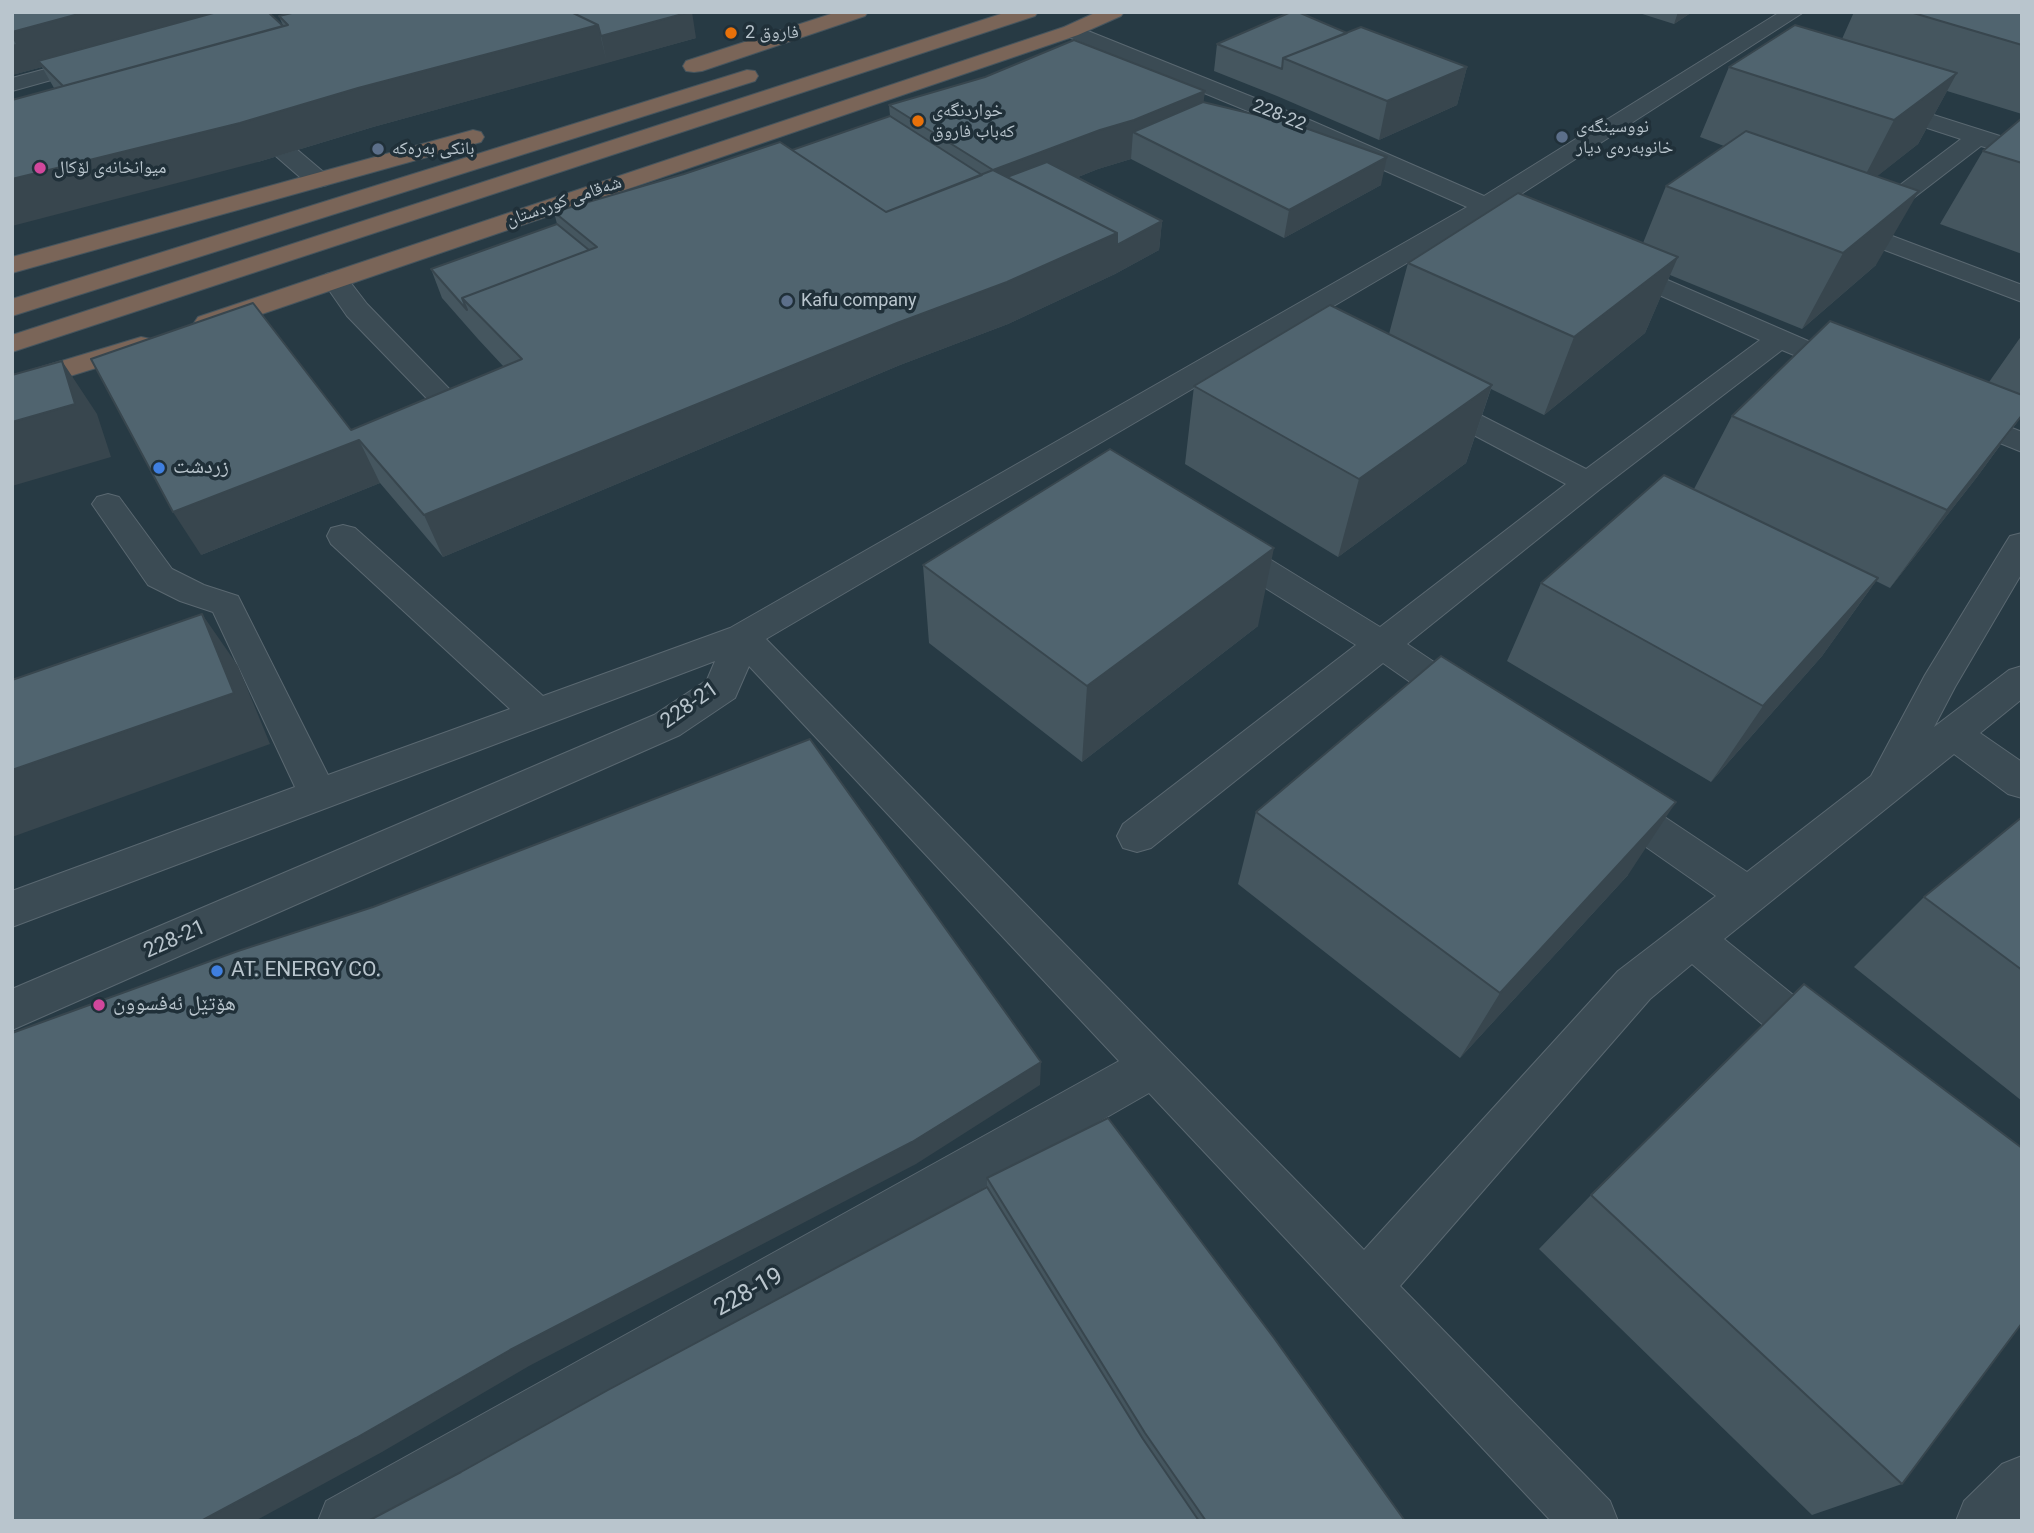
<!DOCTYPE html>
<meta charset="utf-8">
<style>
body{margin:0}
#map{position:relative;width:2034px;height:1533px;overflow:hidden;background:#273a44;font-family:Roboto,sans-serif}
canvas{display:block}
.frame{position:absolute;inset:0;border:14px solid #b9c5cd;pointer-events:none}
</style>
<div id="map">
<canvas width="2034" height="1533"></canvas>
<div class="frame"></div>
</div>
<script>
const ctx = document.querySelector('canvas').getContext('2d');
ctx.lineJoin = 'round';
function shape(rows) {
  const path = new Path2D();
  for (const r of rows) {
    path.moveTo(r[0], r[1]);
    for (let i = 2; i < r.length; i += 2) path.lineTo(r[i], r[i + 1]);
  }
  return path;
}
function strokePath(path, color, width, dash) {
  ctx.strokeStyle = color;
  ctx.lineWidth = width;
  ctx.lineCap = dash ? 'butt' : 'round';
  ctx.setLineDash(dash || []);
  ctx.stroke(path);
}
function fillPath(path, color) {
  ctx.fillStyle = color;
  ctx.fill(path, 'evenodd');
}
function label(font, color, halo, rows, align = 'center') {
  ctx.font = font + ' Roboto,"Noto Naskh Arabic",sans-serif';
  ctx.lineWidth = 7;
  ctx.setLineDash([]);
  ctx.textBaseline = 'middle';
  ctx.strokeStyle = halo;
  ctx.fillStyle = color;
  for (const [text, x, y, turn = 0] of rows) {
    ctx.save();
    ctx.translate(x, y);
    ctx.rotate((+turn || 0) * Math.PI / 180);
    ctx.textAlign = isNaN(turn) ? turn : align;
    if (halo) ctx.strokeText(text, 0, 0);
    ctx.fillText(text, 0, 0);
    ctx.restore();
  }
}
const minor = shape([
 [1780,12,1804,12,1504,205,1516,214,1513,219,1504,221,1487,216,766,639,1364,1250,1618,971,1716,896,1599,814,1593,803,1599,792,1613,787,1627,792,1747,872,1871,776,1925,675,2005,544,2010,536,2022,533,2022,573,1955,687,1934,727,2009,670,2022,666,2022,699,1980,733,2022,762,2022,798,2008,794,1954,754,1724,939,1834,1028,1841,1043,1834,1058,1818,1064,1802,1058,1692,964,1650,999,1400,1286,1610,1501,1618,1521,1551,1521,1149,1093,402,1521,318,1521,326,1501,1119,1061,749,666,735,698,680,735,12,1030,12,989,654,715,707,680,715,661,12,927,12,891,295,787,213,612,180,601,148,585,92,504,97,497,108,494,119,497,172,569,204,585,238,596,328,775,510,709,331,544,327,536,331,528,343,525,355,528,543,696,730,628,1467,207,1296,131,1064,35,1061,31,1064,27,1078,27,1312,121,1484,196,1780,12],
 [98,55,105,57,109,61,105,65,12,91,12,78,98,55],
 [1880,98,2022,143,2022,158,1981,146,1877,226,1871,228,2022,285,2022,302,1832,230,1828,225,1832,220,1841,217,1856,222,1859,216,1961,139,1872,110,1869,105,1872,100,1880,98],
 [247,112,255,114,327,175,330,180,327,185,318,187,309,185,239,124,236,119,239,114,247,112],
 [1619,259,1859,363,1863,369,1859,375,1849,378,1782,350,1599,490,1407,644,1479,692,1484,702,1479,712,1466,716,1453,712,1383,663,1151,848,1137,852,1123,848,1117,836,1123,824,1356,645,1213,555,1208,547,1213,539,1225,536,1237,539,1380,627,1566,484,1421,407,1416,401,1421,395,1431,392,1441,395,1586,469,1760,340,1610,273,1606,267,1610,261,1619,259],
 [335,272,344,274,367,304,460,400,465,406,460,412,450,415,440,412,347,316,322,280,326,274,335,272],
 [1959,407,2022,432,2022,452,1948,422,1944,416,1948,410,1959,407],
 [2022,1456,2022,1521,1956,1521,1964,1501,2002,1464,2022,1456]
]);
const highway = shape([
 [837,12,868,12,865,16,702,71,694,72,686,71,683,66,686,61,837,12],
 [1007,12,1038,12,1035,16,12,352,12,335,1007,12],
 [1097,12,1124,12,1121,16,1078,35,218,329,208,331,198,329,194,323,198,317,1064,27,1097,12],
 [747,70,755,71,758,76,755,81,12,316,12,299,747,70],
 [473,130,481,132,484,137,481,142,12,273,12,257,473,130],
 [141,337,151,339,155,345,151,351,12,394,12,376,141,337]
]);
strokePath(minor, '#5a6871', 2);
strokePath(highway, '#46555e', 2);
fillPath(minor, '#3b4b54');
fillPath(highway, '#7a6558');
fillPath(shape([
 [12,12,283,26,279,16,696,38,373,127,258,162,54,88,42,67,12,75],
 [1636,12,1692,12,1674,24],
 [1854,12,2022,12,2022,114,1947,91,1918,144,1877,176,1876,265,1802,329,1670,275,1645,333,1544,415,1491,389,1466,463,1338,557,1185,464,1194,386,1389,334,1408,263,1643,243,1666,186,1724,146,1700,137,1729,67,1842,39],
 [1347,33,1467,67,1457,105,1379,140,1277,96,1214,71,1217,44],
 [1205,91,1203,102,1381,185,1284,238,1131,159,1098,169,1078,177,1162,221,1159,250,1115,274,1008,324,900,365,443,557,380,483,201,555,351,430,504,367,478,339,442,298,431,269,557,224,554,212,792,150,890,116,889,105],
 [2022,118,2022,254,1940,224,1983,151],
 [2022,335,2022,418,2021,417,1977,477,1890,588,1876,581,1822,656,1711,782,1507,661,1541,583,1694,489,1732,416,1989,382],
 [923,565,1258,626,1082,762,929,643],
 [1256,812,1628,875,1460,1058,1238,884],
 [2022,817,2022,1101,1854,967,1924,897],
 [987,1178,1405,1521,368,1521,461,1472,987,1187],
 [1591,1195,1902,1484,1812,1515,1539,1249]
]), '#45565f');
fillPath(shape([
 [86,12,241,12,38,61,42,67,12,75,12,45,16,44,12,37,12,32],
 [692,12,696,38,607,63,601,36],
 [1678,12,1692,12,1674,24],
 [598,25,607,63,373,127,258,162,12,226,12,179],
 [1467,67,1457,105,1379,140,1387,101],
 [1957,73,1918,144,1856,193,1894,120],
 [1205,91,1200,129,1133,132,1131,159,1098,169,1025,198,993,170],
 [1387,157,1381,185,1284,238,1289,210],
 [1919,191,1876,265,1802,329,1843,253],
 [1162,221,1159,250,1115,274,1008,324,900,365,443,557,424,515,1117,233],
 [1678,257,1645,333,1544,415,1574,337],
 [62,361,97,414,111,457,12,486,12,422],
 [1492,385,1466,463,1338,557,1359,479],
 [2022,415,1977,477,1890,588,1947,510],
 [359,440,380,483,201,555,173,512],
 [1274,548,1258,626,1082,762,1087,686],
 [1878,578,1822,656,1711,782,1763,706],
 [202,614,238,666,270,744,12,837,12,770],
 [1676,802,1628,875,1460,1058,1500,993],
 [1041,1062,1040,1085,916,1164,529,1366,382,1452,255,1521,201,1521,510,1350]
]), '#38464e');
const building = shape([
 [12,12,86,12,12,32,12,12],
 [217,12,268,12,283,26,63,86,38,61,217,12],
 [296,12,571,12,598,25,358,88,240,123,12,179,12,100,288,25,279,16,296,12],
 [571,12,690,12,601,36,598,25,571,12],
 [1291,12,1298,12,1347,33,1283,58,1282,69,1217,44,1291,12],
 [1910,12,2022,12,2022,45,1910,12],
 [1795,25,1957,73,1894,120,1729,67,1795,25],
 [1361,27,1467,67,1387,101,1283,58,1361,27],
 [1074,40,1205,91,1134,120,1100,130,993,170,1117,233,1007,282,897,323,424,515,359,440,173,512,91,359,253,303,351,430,522,359,462,298,597,247,554,212,684,174,780,142,886,212,993,170,889,105,985,77,1074,40],
 [1203,102,1294,124,1387,157,1289,210,1133,132,1203,102],
 [890,116,982,175,886,212,792,150,890,116],
 [2022,118,2022,163,1983,151,2022,118],
 [1746,131,1919,191,1843,253,1666,186,1746,131],
 [1047,162,1162,221,1117,245,1117,233,1007,177,1047,162],
 [1518,193,1678,257,1574,337,1408,263,1518,193],
 [557,224,589,250,462,298,467,310,431,269,557,224],
 [1330,305,1492,385,1359,479,1194,386,1330,305],
 [1830,321,2022,395,2022,415,1947,510,1732,416,1830,321],
 [62,361,75,404,12,422,12,375,62,361],
 [1110,449,1274,548,1087,686,923,565,1110,449],
 [1664,475,1878,578,1763,706,1541,583,1664,475],
 [202,614,234,693,12,770,12,680,202,614],
 [1441,656,1676,802,1500,993,1256,812,1441,656],
 [810,739,1041,1062,912,1142,510,1350,356,1438,201,1521,12,1521,12,1033,238,951,373,907,810,739],
 [2022,817,2022,970,1924,897,2022,817],
 [1804,984,2022,1148,2022,1323,1902,1484,1591,1195,1804,984],
 [1108,1118,1274,1338,1405,1521,1206,1521,1145,1433,987,1178,1108,1118],
 [987,1187,1143,1439,1199,1521,368,1521,461,1472,608,1390,987,1187]
]);
fillPath(building, '#50646f');
strokePath(building, '#38464e', 2);
for (const [x, y, r, color] of [
 [731,33,7,"#e8710a"],
 [918,121,7,"#e8710a"],
 [1562,137,7,"#5c6f8a"],
 [378,149,7,"#5c6f8a"],
 [40,168,7,"#d1479c"],
 [787,301,7,"#5c6f8a"],
 [159,468,7,"#3f7fe0"],
 [217,971,7,"#3f7fe0"],
 [99,1005,7,"#d1479c"]
]) {
  const dot = new Path2D();
  dot.arc(x, y, r, 0, 2 * Math.PI);
  ctx.fillStyle = color;
  ctx.fill(dot);
  strokePath(dot, '#203039', 2.5);
}
label('18px', '#b9c5cd', '#203039', [
 ["فاروق 2",745,33],
 ["خواردنگەی",932,111],
 ["کەباب فاروق",932,132],
 ["نووسینگەی",1576,127],
 ["خانوبەرەی دیار",1576,148],
 ["بانکی بەرەکە",392,149],
 ["میوانخانەی لۆکال",54,168],
 ["Kafu company",801,301]
], 'left');
label('18px', '#b9c5cd', '#203039', [
 ["228-22",1279,116,22],
 ["شەقامی کوردستان",564,202,-19]
]);
label('21px', '#b9c5cd', '#203039', [
 ["زردشت",173,468],
 ["AT. ENERGY CO.",231,971],
 ["هۆتێل ئەفسوون",113,1005]
], 'left');
label('21px', '#b9c5cd', '#203039', [
 ["228-21",690,706,-35],
 ["228-21",175,940,-24]
]);
label('24px', '#b9c5cd', '#203039', [
 ["228-19",749,1293,-29]
]);
</script>
